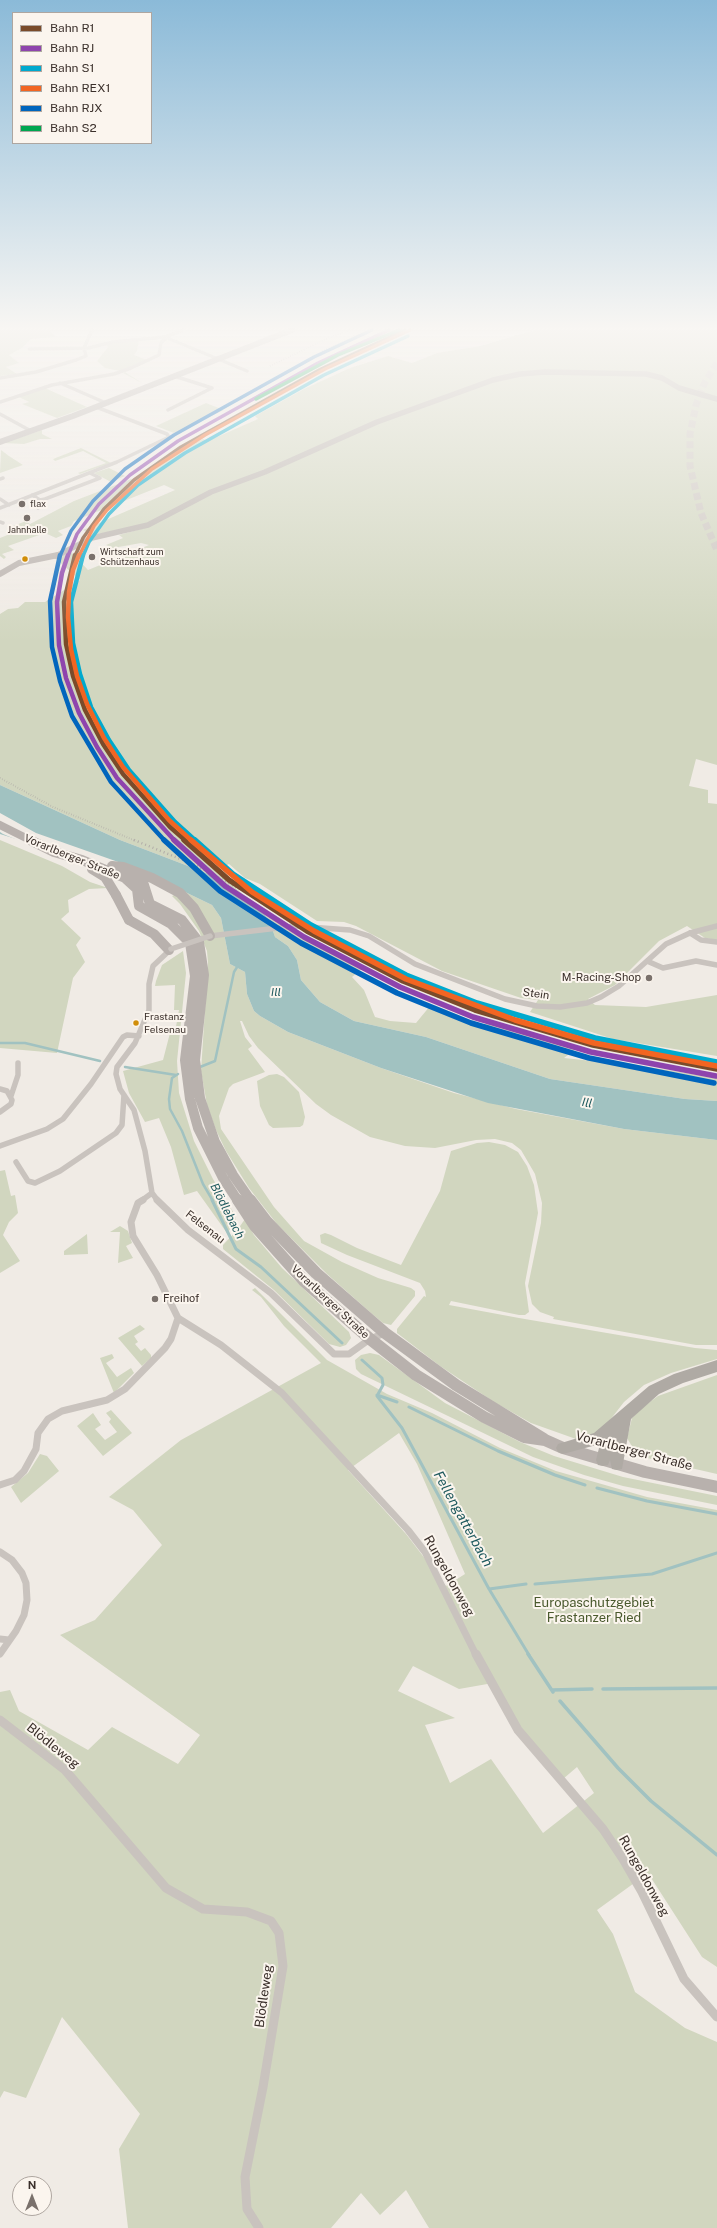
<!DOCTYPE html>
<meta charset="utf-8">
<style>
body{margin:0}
#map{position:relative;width:717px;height:2228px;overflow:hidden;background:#f0ebe5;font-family:"Public Sans",sans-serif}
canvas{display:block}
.legend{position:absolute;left:12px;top:12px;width:140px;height:132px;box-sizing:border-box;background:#fbf5ee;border:1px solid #aea6a0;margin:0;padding:5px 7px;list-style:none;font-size:12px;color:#3b302b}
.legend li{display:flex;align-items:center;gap:8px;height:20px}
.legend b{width:20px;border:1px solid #aea6a0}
.north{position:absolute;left:12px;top:2176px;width:40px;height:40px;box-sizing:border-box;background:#fbf5ee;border:1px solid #aea6a0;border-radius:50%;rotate:0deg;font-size:11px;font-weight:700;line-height:16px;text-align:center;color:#3b302b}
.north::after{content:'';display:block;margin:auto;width:14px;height:18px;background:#7a716c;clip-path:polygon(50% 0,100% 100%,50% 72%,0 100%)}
</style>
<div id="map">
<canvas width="717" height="2228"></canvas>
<ul class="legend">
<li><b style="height:5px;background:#7a4b2a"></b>Bahn R1</li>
<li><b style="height:5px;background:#8e44ad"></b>Bahn RJ</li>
<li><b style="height:5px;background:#00a9ce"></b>Bahn S1</li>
<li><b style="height:5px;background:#f26522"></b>Bahn REX1</li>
<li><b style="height:5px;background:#0065bd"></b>Bahn RJX</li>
<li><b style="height:5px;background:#00a651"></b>Bahn S2</li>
</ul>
<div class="north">N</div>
</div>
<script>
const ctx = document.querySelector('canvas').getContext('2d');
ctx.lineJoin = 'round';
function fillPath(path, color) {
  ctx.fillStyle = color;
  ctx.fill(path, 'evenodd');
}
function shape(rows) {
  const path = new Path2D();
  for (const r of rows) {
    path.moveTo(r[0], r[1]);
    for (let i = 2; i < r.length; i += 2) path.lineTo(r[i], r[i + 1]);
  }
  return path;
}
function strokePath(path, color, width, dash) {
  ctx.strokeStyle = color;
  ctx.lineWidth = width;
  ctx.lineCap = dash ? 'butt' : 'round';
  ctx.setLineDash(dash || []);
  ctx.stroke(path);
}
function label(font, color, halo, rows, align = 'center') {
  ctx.font = font + ' "Public Sans",sans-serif';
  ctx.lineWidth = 4;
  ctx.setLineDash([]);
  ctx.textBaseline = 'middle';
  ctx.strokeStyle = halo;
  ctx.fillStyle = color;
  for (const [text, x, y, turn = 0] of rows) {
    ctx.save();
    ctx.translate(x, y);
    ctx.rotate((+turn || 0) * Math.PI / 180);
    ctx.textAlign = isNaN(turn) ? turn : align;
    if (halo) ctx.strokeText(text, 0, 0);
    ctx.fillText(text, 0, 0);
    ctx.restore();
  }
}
fillPath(shape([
 [0,330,49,330,56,337,31,339,22,348,9,355,19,363,6,367,17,374,0,376],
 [535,330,717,330,717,765,696,759,689,786,708,790,708,803,717,804,717,940,705,938,687,926,659,941,615,985,588,999,595,1005,646,1007,717,995,717,1056,613,1039,530,1012,538,1000,521,998,442,971,356,926,344,922,317,921,260,884,245,878,229,864,225,866,220,862,209,866,244,895,288,925,294,932,362,969,352,977,364,990,375,1017,390,1021,416,1023,430,1006,475,1025,494,1023,577,1048,564,1058,649,1067,717,1078,717,1101,685,1099,550,1079,426,1037,354,1021,320,1002,301,980,297,960,288,946,275,937,270,922,265,915,226,885,209,874,120,840,0,785,0,614,8,609,18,608,25,602,45,602,80,580,55,558,71,552,88,570,149,545,141,543,113,548,106,545,123,538,119,535,148,527,144,525,93,535,83,530,175,490,164,485,74,521,71,526,58,531,63,535,56,538,45,533,8,546,14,550,2,554,6,557,4,559,0,556,0,538,10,534,16,529,13,526,26,521,30,524,74,501,131,479,141,481,154,469,192,444,203,439,208,441,258,419,255,416,304,389,350,368,388,356,412,363,437,353,480,346],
 [139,340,137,351,134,355,150,361,125,372,142,383,123,373,125,372,105,368,97,361,108,347,105,344],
 [45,388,87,407,57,418,22,404,29,402,19,397],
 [206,403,224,410,174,433,156,426],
 [42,430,42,434,52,439,40,439,24,444,3,443],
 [81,448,111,463,80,474,78,473,106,463,83,451,55,461,53,459],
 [1,450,9,456,23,465,0,473],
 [109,468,125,476,111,482,94,473],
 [0,840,62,866,90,882,108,888,89,889,68,900,69,912,61,919,81,938,76,945,85,962,73,978,57,1053,0,1048],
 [183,891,212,905,221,918,230,964,245,972,247,994,254,1011,260,1016,288,1032,381,1068,454,1093,516,1109,624,1129,717,1140,717,1345,696,1345,553,1319,554,1317,540,1312,532,1304,528,1286,541,1223,542,1203,535,1174,521,1150,512,1143,495,1139,476,1140,435,1148,405,1146,370,1137,331,1115,316,1104,258,1048,249,1036,242,1021,240,1021,245,1037,252,1046,248,1049,265,1072,233,1084,229,1088,219,1116,221,1129,274,1207,304,1241,342,1262,378,1278,411,1288,415,1291,415,1296,391,1325,383,1323,371,1313,327,1274,277,1224,249,1188,226,1151,216,1130,207,1105,201,1071,208,963,207,951,199,931,180,904,172,896],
 [183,951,186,973,177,1061,179,1093,194,1141,213,1179,235,1215,236,1221,227,1233,197,1191,184,1195,171,1147,159,1118,145,1122,129,1093,123,1071,163,1060,170,1033,175,1032,179,1010,174,1010,175,985,155,986,156,981,162,965],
 [277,1074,284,1077,299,1092,305,1117,303,1125,300,1127,273,1128,269,1125,260,1106,257,1081,269,1075],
 [489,1142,505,1145,518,1152,527,1166,534,1185,538,1213,525,1283,529,1312,525,1315,519,1315,451,1301,449,1305,519,1318,695,1348,717,1350,717,1359,671,1373,644,1385,624,1402,600,1433,576,1439,531,1423,494,1402,440,1366,397,1333,397,1329,424,1296,426,1297,425,1291,420,1283,347,1255,321,1243,320,1235,325,1233,331,1235,357,1248,401,1265,440,1191,451,1151,477,1143],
 [5,1170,11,1196,15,1195,18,1213,9,1222,3,1235,20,1261,0,1273,0,1171],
 [245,1219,254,1235,282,1268,349,1332,351,1338,346,1345,340,1347,329,1344,274,1290,223,1249,223,1245,238,1229],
 [120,1226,128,1231,132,1243,126,1246,133,1258,118,1263,120,1232,110,1232],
 [87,1234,88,1254,64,1255,64,1251],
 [255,1288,327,1360,387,1394,432,1413,500,1448,556,1471,647,1497,717,1510,717,1967,702,1957,648,1873,597,1910,613,1934,635,1992,685,2028,717,2042,717,2228,429,2228,406,2190,380,2215,361,2193,331,2228,128,2228,119,2149,140,2114,62,2017,26,2098,4,2091,0,2098,0,1692,10,1690,19,1711,88,1750,112,1727,178,1764,200,1735,60,1635,95,1620,162,1545,133,1510,109,1497,181,1440,321,1363,284,1326,261,1297,252,1290],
 [399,1433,417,1464,465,1574,446,1586,406,1534,348,1470],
 [413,1666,459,1689,493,1683,519,1726,563,1779,577,1767,594,1793,543,1833,491,1759,450,1783,425,1725,455,1718,398,1691],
 [140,1325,145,1329,134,1336,138,1342,135,1344,141,1351,145,1348,151,1355,151,1358,142,1366,118,1338],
 [370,1353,379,1355,445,1403,520,1442,554,1456,623,1477,717,1496,717,1505,623,1486,584,1475,533,1457,361,1374,356,1369,355,1360,361,1355],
 [112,1354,114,1358,106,1363,117,1377,131,1368,134,1373,114,1393,100,1358],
 [717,1375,717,1474,643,1457,633,1448,627,1438,632,1418,643,1407,658,1396],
 [111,1410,132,1433,103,1456,77,1426,93,1413,101,1425,95,1429,105,1440,117,1432,109,1422,111,1419,106,1413],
 [40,1454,47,1456,59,1471,21,1503,11,1487,28,1473]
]), '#d1d6bf');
fillPath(shape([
 [0,785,120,840,209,874,227,885,265,915,270,922,275,937,288,946,297,960,301,980,320,1002,354,1021,426,1037,550,1079,685,1099,717,1101,717,1140,624,1129,488,1103,381,1068,288,1032,260,1016,254,1011,247,994,245,972,230,964,221,918,212,905,183,891,0,834]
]), '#a1c2c1');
fillPath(shape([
 [0,813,36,833,141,870,157,883,34,847,3,834,0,832]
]), '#f0ebe5');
strokePath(shape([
 [0,1043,25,1043,100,1061],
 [125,1067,176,1075],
 [200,1067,215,1061,234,972,239,964],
 [178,1074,172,1078,169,1099,170,1109,182,1131,203,1184,213,1201]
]), '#a1c2c1', 2.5);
strokePath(shape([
 [212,1200,236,1249,261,1267,342,1343],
 [362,1360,382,1378,383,1385,377,1396,402,1428,489,1589,529,1655],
 [377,1395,397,1402],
 [409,1407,498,1451,555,1475,585,1485],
 [597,1488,647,1501,717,1514],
 [535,1584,652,1574,717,1553],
 [489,1589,526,1584]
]), '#a1c2c1', 3);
strokePath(shape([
 [528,1654,553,1692],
 [603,1689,717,1688],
 [552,1690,592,1689],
 [560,1701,618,1768,651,1801,717,1855]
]), '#a1c2c1', 3.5);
strokePath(shape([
 [717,363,704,384,696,405,690,434,690,466,701,513,717,550]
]), '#ccc6c0', 7, [7, 3.5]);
strokePath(shape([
 [165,337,247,371],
 [84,348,92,330],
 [29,349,88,348,113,342,165,337,183,330],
 [174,376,212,388],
 [0,378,36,372,76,360,86,356,84,348],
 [60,383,106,403],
 [0,402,52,385,114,374,131,368,159,355,161,343,166,338],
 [168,410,212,388],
 [0,414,31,431],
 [0,479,3,478],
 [32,495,40,500,45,499,100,478,90,473],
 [0,499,9,505],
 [0,508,117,462,169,437,167,434,96,407],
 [38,508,41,506,41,500],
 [0,522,3,523]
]), '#c9c3be', 3.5);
strokePath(shape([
 [690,933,701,940,717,942],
 [210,936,295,926,350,930,369,936,415,964,505,999,537,1006,560,1007,587,1003,601,997,619,986,666,944,690,933,717,926],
 [647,961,663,968,696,961,717,965],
 [0,1089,7,1091,12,1100,11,1104,0,1112],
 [11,1096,18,1075,18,1063],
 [0,1146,47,1129,63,1119,91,1084,123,1037,127,1035,139,1036],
 [16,1162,28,1181,35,1183,60,1171,116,1133,122,1125,124,1095],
 [141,1201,152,1193],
 [158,1201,152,1193,145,1151,134,1110,120,1089,116,1074,117,1067,135,1043,149,1010,149,984,153,966,171,949]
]), '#c9c3be', 5.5);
strokePath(shape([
 [143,1200,138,1203,131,1222,133,1236,157,1275,178,1318,221,1345,282,1393,408,1530,425,1552,476,1655],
 [157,1200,188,1230,271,1293,334,1354,349,1354,370,1339,385,1333],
 [0,1485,15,1480,24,1471,36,1449,38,1433,48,1419,62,1411,107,1400,125,1389,165,1348,171,1339,178,1318],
 [0,1552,12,1560,22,1573,26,1583,27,1600,24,1615,16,1631,0,1654],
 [0,1639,9,1640]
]), '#c9c3be', 7);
strokePath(shape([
 [476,1654,518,1730,603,1829,623,1859,642,1892,684,1979,717,2017],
 [0,1720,65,1770,166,1888,203,1909,247,1912,271,1921,279,1933,283,1966,263,2087,245,2177,247,2209,259,2228]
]), '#c9c3be', 9);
strokePath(shape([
 [56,556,92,538,148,525,211,492,265,472,377,422,493,380,520,374,545,372,646,374,662,378,679,388,717,399]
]), '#bab3ae', 5.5);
strokePath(shape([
 [0,574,19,563,58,555]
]), '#bab3ae', 6);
strokePath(shape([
 [0,442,73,416,292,330]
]), '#b8b1ad', 6);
strokePath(shape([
 [0,825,32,841]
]), '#b8b1ad', 8);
strokePath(shape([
 [30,840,54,852,82,860,125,878,137,889,139,906,171,924,190,943,195,976,185,1060,190,1099,198,1128,223,1178,238,1201],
 [112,866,123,867,152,878,180,893,194,908,210,936],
 [92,869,105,877,116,895],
 [128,872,144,885,150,904,182,920,199,942,204,975,195,1060,200,1098,215,1142,233,1175,251,1201],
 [129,920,154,934,169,950]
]), '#b8b1ad', 10);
strokePath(shape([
 [238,1200,255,1226,304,1281,370,1339,416,1375,484,1417,524,1437,545,1440,563,1448,645,1472,717,1487],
 [250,1200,266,1221,316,1273,385,1333,456,1385,544,1439]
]), '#b8b1ad', 12);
fillPath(shape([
 [717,1360,717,1372,683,1383,659,1394,631,1419,622,1469,617,1470,612,1469,610,1460,608,1465,603,1466,598,1465,596,1460,600,1444,563,1454,558,1452,556,1448,558,1444,594,1433,649,1386,674,1374,717,1360]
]), '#afaaa4');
strokePath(shape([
 [322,351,368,330],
 [270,366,328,338,350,330]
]), '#b1aca8', 1.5, [0.5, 2]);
strokePath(shape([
 [0,778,53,807,136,841]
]), '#b1aca8', 2, [0.5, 2]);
strokePath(shape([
 [134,840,195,865,249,894]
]), '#b1aca8', 2.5, [1, 3]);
strokePath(shape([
 [171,949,210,936]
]), '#c9c3be', 5.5);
strokePath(shape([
 [116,895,129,920]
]), '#b8b1ad', 10);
strokePath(shape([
 [75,556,83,538,104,509,134,480,181,447,321,369,405,330]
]), '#7a4b2a', 3.5);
strokePath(shape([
 [75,555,64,602,66,644,73,676,85,710,103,744,123,774,170,827,186,841]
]), '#7a4b2a', 4.5);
strokePath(shape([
 [184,840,229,880,307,931,403,981,475,1010,593,1045,717,1069]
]), '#7a4b2a', 5.5);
strokePath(shape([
 [68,556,77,534,99,504,130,475,178,441,318,363,389,330]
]), '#8e44ad', 3.5);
strokePath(shape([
 [68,555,62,573,57,602,59,645,66,678,79,713,97,747,117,778,175,841]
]), '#8e44ad', 4.5);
strokePath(shape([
 [174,840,225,886,304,937,400,987,473,1017,591,1052,716,1076]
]), '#8e44ad', 5.5);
strokePath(shape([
 [83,556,89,542,109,514,138,485,185,453,324,375,408,336]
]), '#00a9ce', 3.5);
strokePath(shape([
 [83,555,71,602,73,643,80,674,91,707,109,740,129,770,175,822,196,841]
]), '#00a9ce', 4.5);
strokePath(shape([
 [195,840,233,874,311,925,406,975,477,1003,595,1038,717,1062]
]), '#00a9ce', 5.5);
strokePath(shape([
 [79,556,94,526,107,510,152,469,205,435,325,369,410,330]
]), '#f26522', 3.5);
strokePath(shape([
 [79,555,73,570,69,592,68,617,71,649,77,676,87,704,104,738,123,767,169,820,192,841]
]), '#f26522', 4.5);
strokePath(shape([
 [191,840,252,892,314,931,406,979,515,1020,594,1043,717,1066]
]), '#f26522', 5.5);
strokePath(shape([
 [60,556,71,531,93,501,125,469,174,435,314,357,372,330]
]), '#0065bd', 3.5);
strokePath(shape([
 [60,555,50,601,52,647,60,681,72,716,111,782,165,841]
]), '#0065bd', 4.5);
strokePath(shape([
 [164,840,220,891,301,943,397,993,471,1023,589,1058,714,1083]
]), '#0065bd', 5.5);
strokePath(shape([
 [256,399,338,355,399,330]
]), '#00a651', 3.5);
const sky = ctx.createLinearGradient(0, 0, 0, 642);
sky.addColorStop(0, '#8bbad8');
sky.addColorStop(0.51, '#f8f6f3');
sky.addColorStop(1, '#f8f6f300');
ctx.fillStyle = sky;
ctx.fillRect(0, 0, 717, 642);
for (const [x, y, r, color] of [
 [22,504,4,"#7a716c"],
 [27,518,4,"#7a716c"],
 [92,557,4,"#7a716c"],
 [25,559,3.5,"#d18e09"],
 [649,978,4,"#7a716c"],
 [136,1023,3.5,"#d18e09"],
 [155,1299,4,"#7a716c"]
]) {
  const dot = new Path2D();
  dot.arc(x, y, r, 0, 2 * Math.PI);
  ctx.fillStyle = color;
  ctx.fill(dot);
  strokePath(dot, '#fbf5ee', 1.5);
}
label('9px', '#3b302b', '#fbf5ee', [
 ["flax",30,504],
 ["Jahnhalle",27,530,"center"],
 ["Wirtschaft zum",100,552],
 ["Schützenhaus",100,562]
], 'left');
label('10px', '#3b302b', '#fbf5ee', [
 ["Frastanz",144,1017],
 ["Felsenau",144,1030]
], 'left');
label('11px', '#3b302b', '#fbf5ee', [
 ["Vorarlberger Straße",72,857,22],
 ["Stein",536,994,8],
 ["Felsenau",205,1227,38],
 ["Vorarlberger Straße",330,1302,43]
]);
label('11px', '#3b302b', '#fbf5ee', [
 ["M-Racing-Shop",641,978],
 ["Freihof",163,1299,"left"]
], 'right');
label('italic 12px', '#1f5a5e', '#fbf5ee', [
 ["Ill",276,992],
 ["Ill",587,1103,9],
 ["Blödlebach",227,1211,63]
]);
label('13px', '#3b302b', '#fbf5ee', [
 ["Vorarlberger Straße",634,1451,15],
 ["Rungeldonweg",449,1576,61],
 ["Blödleweg",53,1746,39],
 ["Rungeldonweg",644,1876,61],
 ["Blödleweg",264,1996,-82]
]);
label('13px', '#4a5a2e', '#fbf5ee', [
 ["Europaschutzgebiet",594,1603],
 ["Frastanzer Ried",594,1618]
]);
label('italic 14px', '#1f5a5e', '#fbf5ee', [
 ["Fellengatterbach",463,1519,61]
]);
</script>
